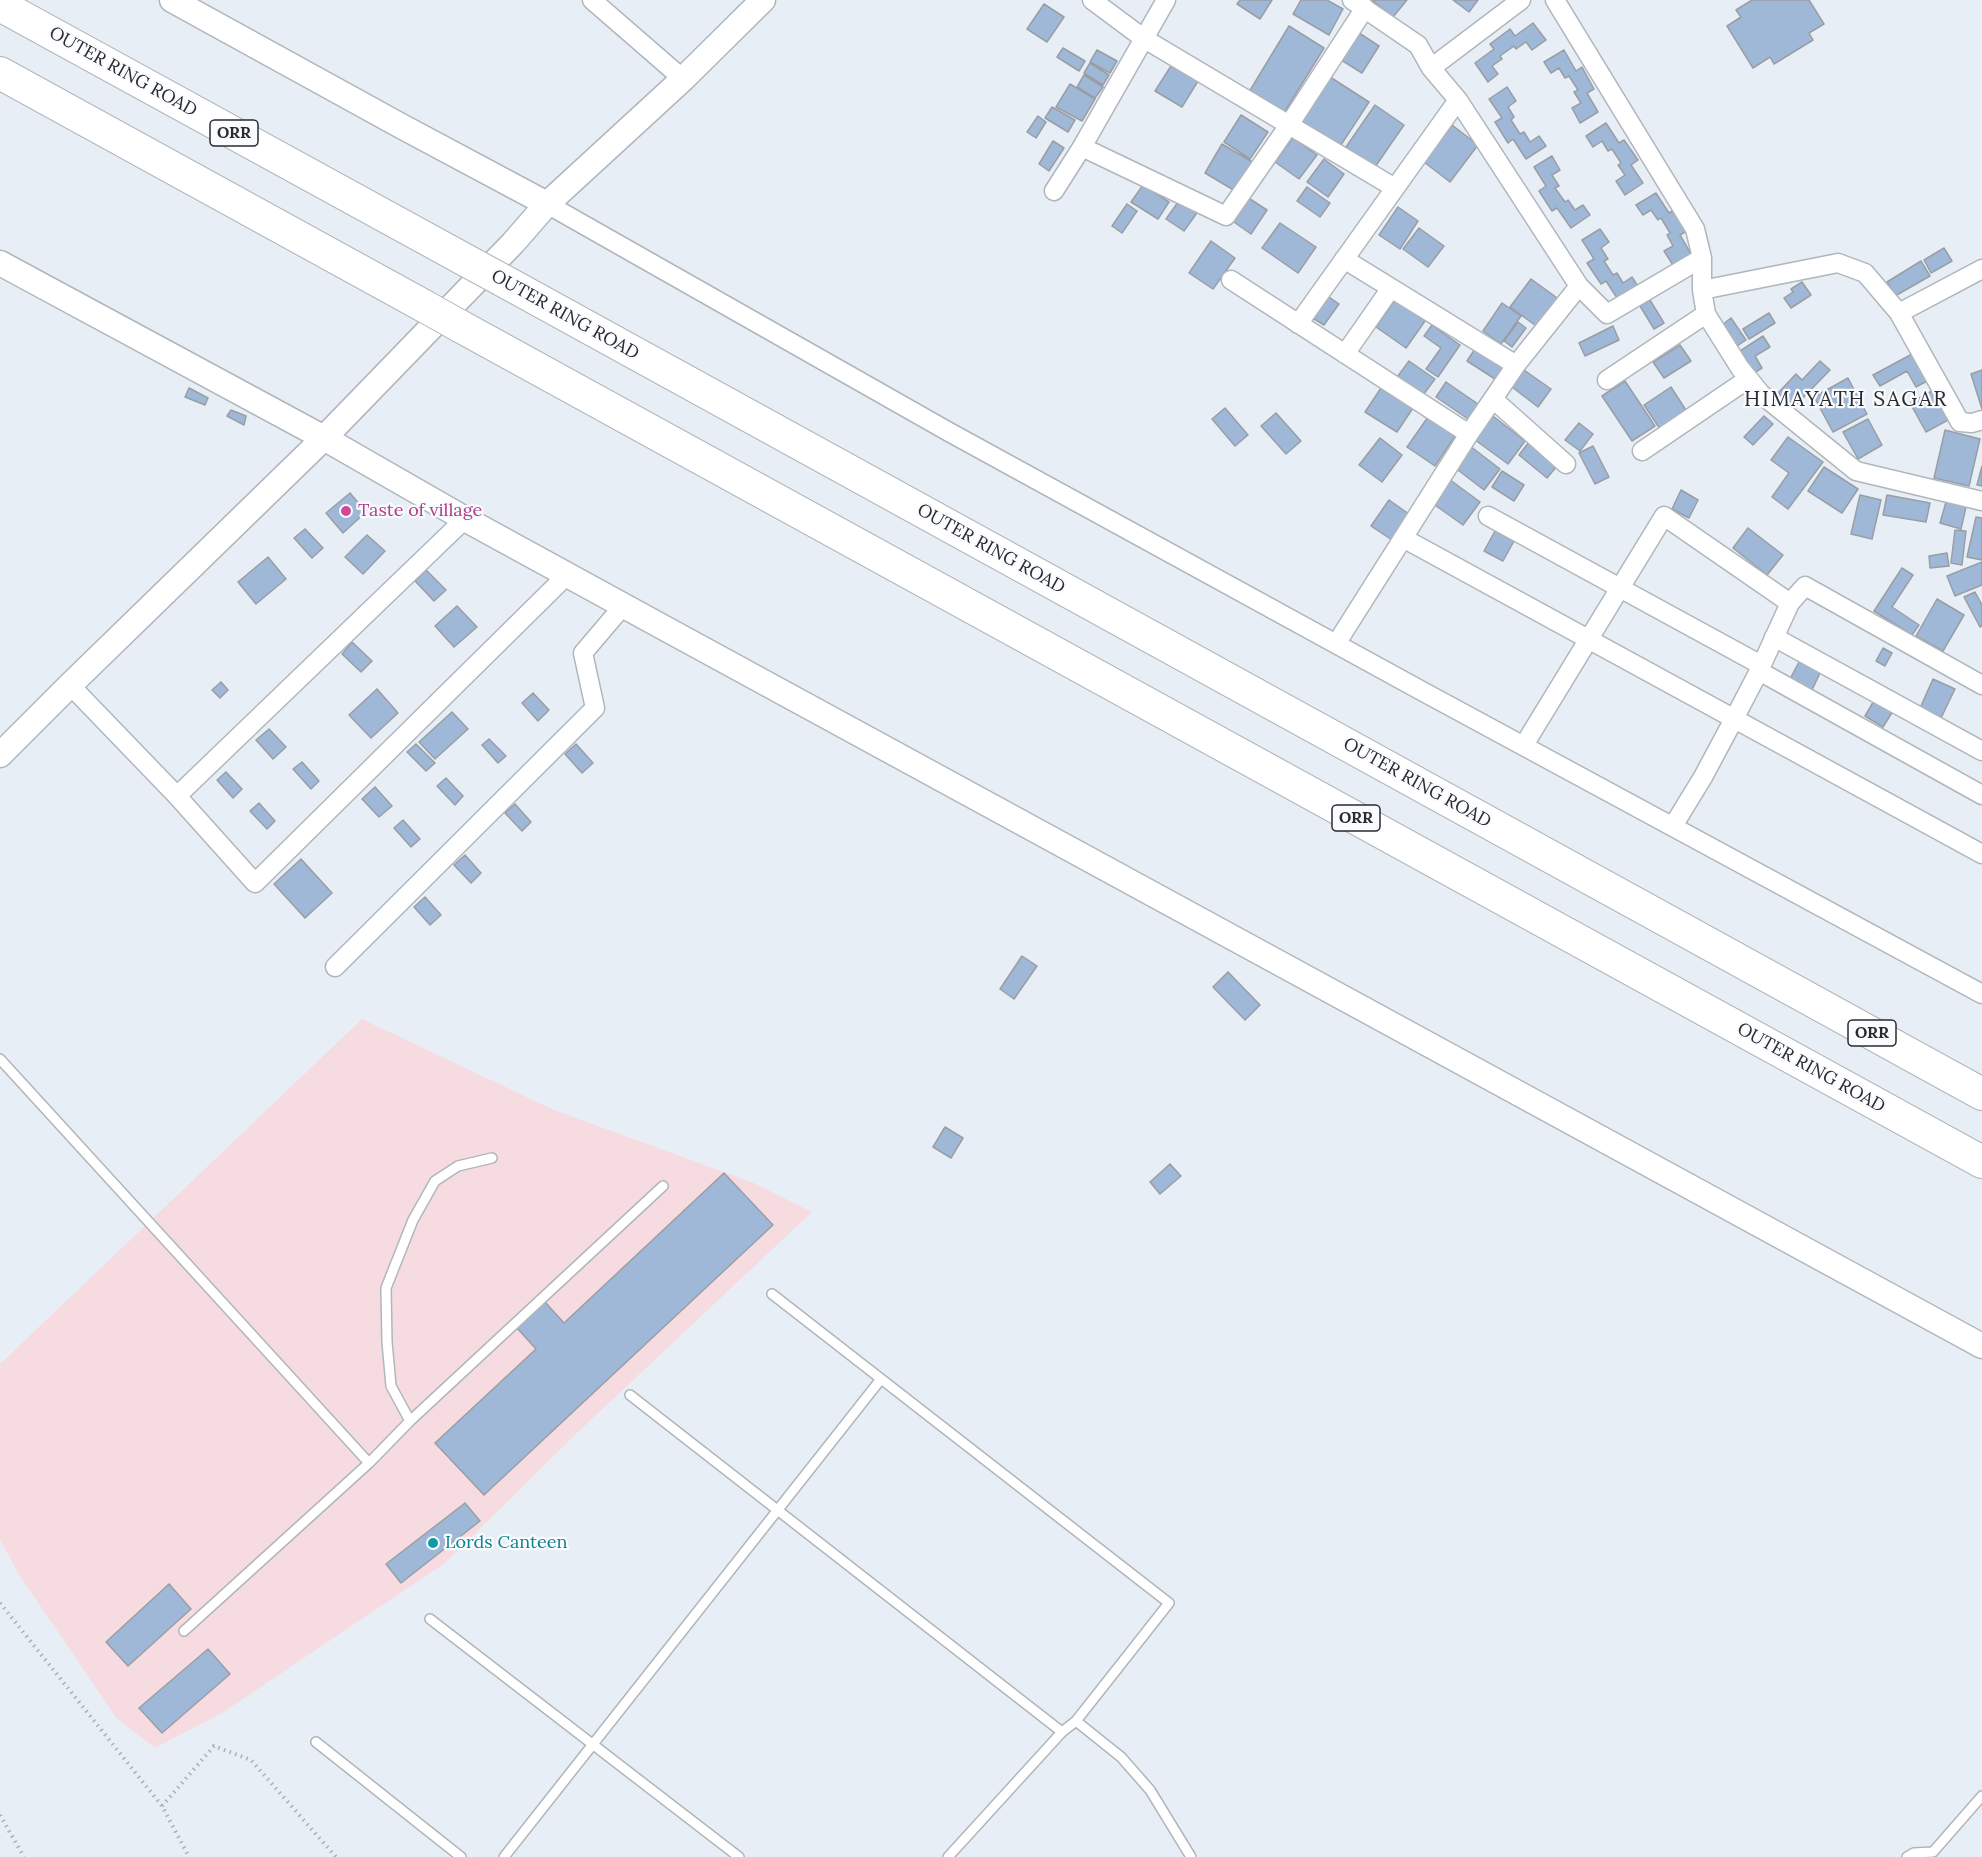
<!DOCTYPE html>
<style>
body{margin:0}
canvas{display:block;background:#e8eef6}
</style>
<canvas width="1982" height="1857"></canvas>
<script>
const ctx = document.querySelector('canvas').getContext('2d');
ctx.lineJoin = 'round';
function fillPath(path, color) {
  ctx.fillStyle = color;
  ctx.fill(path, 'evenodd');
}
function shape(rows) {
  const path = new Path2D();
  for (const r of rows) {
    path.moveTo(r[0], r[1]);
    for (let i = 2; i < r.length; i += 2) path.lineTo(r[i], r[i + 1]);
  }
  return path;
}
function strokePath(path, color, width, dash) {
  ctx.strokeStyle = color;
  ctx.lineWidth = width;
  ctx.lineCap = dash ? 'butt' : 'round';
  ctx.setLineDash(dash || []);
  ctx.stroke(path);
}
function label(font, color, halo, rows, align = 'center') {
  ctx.font = font + ' Lora,serif';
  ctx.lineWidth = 4.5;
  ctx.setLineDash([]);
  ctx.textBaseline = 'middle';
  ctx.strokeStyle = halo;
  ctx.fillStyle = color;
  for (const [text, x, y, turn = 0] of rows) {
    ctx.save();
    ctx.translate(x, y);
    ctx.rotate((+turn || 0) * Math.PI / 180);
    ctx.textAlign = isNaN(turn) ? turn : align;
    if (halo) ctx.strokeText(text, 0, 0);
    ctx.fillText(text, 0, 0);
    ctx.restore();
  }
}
fillPath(shape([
 [362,1019,554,1110,754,1183,812,1212,578,1432,445,1563,222,1713,155,1748,117,1719,20,1576,0,1540,0,1364]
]), '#f6dce1');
const building = shape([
 [1240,0,1272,0,1260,19,1237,4,1240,0],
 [1301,0,1327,0,1343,9,1329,35,1293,14,1301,0],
 [1372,0,1407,0,1393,17,1372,0],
 [1453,0,1478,0,1469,12,1453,0],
 [1752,0,1809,0,1824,24,1809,33,1813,40,1774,64,1770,57,1753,68,1727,26,1741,17,1736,10,1752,0],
 [1044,4,1064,17,1047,42,1027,29,1044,4],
 [1533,23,1546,40,1532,50,1526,42,1516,49,1514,46,1500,56,1502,59,1492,66,1498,74,1488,82,1475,63,1494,49,1490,44,1510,29,1515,36,1533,23],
 [1289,26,1324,48,1284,113,1249,92,1289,26],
 [1356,31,1379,46,1362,73,1338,58,1356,31],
 [1063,48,1085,61,1079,71,1057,57,1063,48],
 [1097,50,1117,61,1110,73,1090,62,1097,50],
 [1564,50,1576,71,1582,67,1594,89,1587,93,1598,112,1580,123,1572,108,1581,103,1574,92,1578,90,1569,76,1565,78,1559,68,1551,73,1544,62,1564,50],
 [1090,63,1109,75,1103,85,1084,73,1090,63],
 [1171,66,1198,81,1182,107,1155,91,1171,66],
 [1084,75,1103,87,1095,98,1077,87,1084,75],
 [1330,77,1369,102,1339,148,1300,123,1330,77],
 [1070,84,1095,99,1082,121,1056,107,1070,84],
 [1507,87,1516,101,1508,107,1514,117,1511,120,1520,134,1524,132,1530,142,1539,136,1546,146,1526,159,1513,139,1508,143,1495,122,1502,118,1489,99,1507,87],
 [1375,105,1404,125,1375,167,1346,147,1375,105],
 [1052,107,1075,120,1068,132,1045,118,1052,107],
 [1241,115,1268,132,1250,159,1224,142,1241,115],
 [1038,116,1046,122,1036,138,1027,132,1038,116],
 [1606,123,1619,143,1624,140,1638,160,1631,165,1643,183,1625,195,1616,181,1625,175,1618,165,1621,163,1612,149,1608,151,1602,141,1593,147,1586,136,1606,123],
 [1452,125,1478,145,1450,182,1424,162,1452,125],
 [1293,138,1317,155,1299,179,1275,162,1293,138],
 [1053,141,1064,148,1049,171,1039,164,1053,141],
 [1222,144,1254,163,1237,192,1205,173,1222,144],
 [1552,156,1560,170,1552,175,1559,186,1555,188,1565,202,1568,200,1575,210,1583,205,1590,215,1571,228,1557,208,1552,211,1539,191,1546,186,1534,167,1552,156],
 [1324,159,1344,174,1328,197,1307,182,1324,159],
 [1143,185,1169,202,1158,219,1131,202,1143,185],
 [1307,187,1330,203,1320,217,1297,201,1307,187],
 [1656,193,1669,213,1674,210,1687,231,1680,235,1691,254,1673,265,1664,251,1673,246,1667,235,1670,233,1661,218,1658,220,1651,210,1643,215,1636,205,1656,193],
 [1247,197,1267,210,1251,234,1231,220,1247,197],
 [1181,198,1199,210,1184,231,1166,219,1181,198],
 [1127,204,1137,211,1122,233,1112,226,1127,204],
 [1398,207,1418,221,1400,249,1379,235,1398,207],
 [1280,223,1316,247,1298,273,1262,248,1280,223],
 [1419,228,1444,246,1428,267,1403,249,1419,228],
 [1600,229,1609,242,1601,248,1608,259,1604,261,1613,275,1617,273,1623,283,1632,277,1639,288,1619,301,1606,281,1601,284,1587,263,1594,259,1582,240,1600,229],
 [1211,241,1235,258,1213,289,1189,273,1211,241],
 [1944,248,1952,261,1931,273,1924,260,1944,248],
 [1921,261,1930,276,1895,296,1887,282,1921,261],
 [1531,279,1560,300,1539,328,1510,307,1531,279],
 [1802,282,1811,295,1791,308,1784,298,1793,292,1791,289,1802,282],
 [1326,295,1339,304,1324,325,1311,317,1326,295],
 [1395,300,1425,321,1406,348,1376,327,1395,300],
 [1650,300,1664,323,1654,329,1640,306,1650,300],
 [1502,303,1521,316,1501,344,1483,331,1502,303],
 [1769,313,1775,323,1749,339,1743,329,1769,313],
 [1731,318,1746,340,1737,346,1722,325,1731,318],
 [1518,322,1526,328,1512,347,1504,341,1518,322],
 [1432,325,1460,345,1438,377,1426,369,1441,348,1424,336,1432,325],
 [1613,326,1619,340,1585,356,1579,343,1613,326],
 [1763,336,1770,347,1755,356,1762,368,1751,375,1737,353,1763,336],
 [1479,343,1507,362,1495,379,1467,361,1479,343],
 [1680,345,1691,361,1664,378,1653,362,1680,345],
 [1914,353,1929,380,1916,387,1907,371,1880,386,1873,375,1914,353],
 [1409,361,1435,379,1420,399,1395,380,1409,361],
 [1820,361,1830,370,1793,408,1778,393,1796,374,1802,380,1820,361],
 [1524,370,1551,389,1538,407,1512,387,1524,370],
 [1982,370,1982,409,1971,374,1982,370],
 [1848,378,1867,414,1833,432,1814,397,1848,378],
 [1625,381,1655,426,1632,441,1602,396,1625,381],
 [1446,382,1478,404,1468,419,1436,397,1446,382],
 [1671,387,1691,418,1664,435,1644,405,1671,387],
 [189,388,208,398,205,405,185,397,189,388],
 [1381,388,1413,408,1397,432,1365,412,1381,388],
 [1932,391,1948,420,1926,432,1910,403,1932,391],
 [1225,408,1248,435,1235,446,1212,419,1225,408],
 [231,410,246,416,244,425,227,416,231,410],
 [1276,413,1301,441,1286,454,1261,426,1276,413],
 [1489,413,1525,441,1508,464,1471,437,1489,413],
 [1764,416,1773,424,1753,445,1744,437,1764,416],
 [1428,417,1455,436,1435,466,1407,447,1428,417],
 [1868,419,1882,445,1858,459,1843,432,1868,419],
 [1579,423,1593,434,1580,451,1565,440,1579,423],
 [1945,430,1980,439,1969,486,1934,478,1945,430],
 [1788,437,1823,462,1788,509,1772,497,1789,473,1771,460,1788,437],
 [1380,438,1402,455,1382,482,1359,465,1380,438],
 [1529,442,1557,466,1547,478,1519,455,1529,442],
 [1470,446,1500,469,1484,490,1454,467,1470,446],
 [1593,446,1609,477,1595,484,1579,453,1593,446],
 [1982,466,1982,486,1977,485,1982,466],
 [1824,467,1858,489,1842,513,1808,491,1824,467],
 [1502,471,1524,485,1514,501,1492,487,1502,471],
 [1449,479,1480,502,1463,525,1432,503,1449,479],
 [1681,490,1698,500,1689,518,1672,509,1681,490],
 [350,493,366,512,343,533,326,513,350,493],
 [1860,495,1881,500,1872,539,1851,534,1860,495],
 [1887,495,1930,503,1926,522,1883,515,1887,495],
 [1389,500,1409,514,1392,540,1371,526,1389,500],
 [1946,502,1966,507,1961,529,1940,523,1946,502],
 [1976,517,1982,518,1982,560,1967,557,1976,517],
 [1748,528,1783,555,1767,575,1733,548,1748,528],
 [305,529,323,548,312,558,294,538,305,529],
 [1955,530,1966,531,1962,565,1951,563,1955,530],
 [1495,531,1514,541,1503,561,1484,551,1495,531],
 [367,535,385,551,363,574,345,557,367,535],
 [1947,553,1949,566,1930,568,1929,556,1947,553],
 [268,557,286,579,256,604,238,582,268,557],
 [1982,562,1982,585,1955,596,1947,576,1982,562],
 [1902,568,1913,575,1892,607,1919,625,1912,635,1874,611,1902,568],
 [426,570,446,590,434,601,415,581,426,570],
 [1975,592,1982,605,1982,626,1980,627,1964,597,1975,592],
 [1937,599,1964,615,1943,651,1916,636,1937,599],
 [457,606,477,627,454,647,435,626,457,606],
 [352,642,372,661,361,672,342,654,352,642],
 [1883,648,1892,653,1885,666,1876,661,1883,648],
 [1800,660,1821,671,1812,690,1790,679,1800,660],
 [1933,679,1955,689,1941,718,1920,708,1933,679],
 [221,682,228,690,220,698,212,690,221,682],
 [377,689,398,713,371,738,349,715,377,689],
 [533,693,549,710,538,721,522,703,533,693],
 [1875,699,1893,711,1883,727,1865,716,1875,699],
 [452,712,468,729,435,759,419,742,452,712],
 [269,729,286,747,273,759,256,740,269,729],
 [489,739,506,756,498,763,482,745,489,739],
 [416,744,435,763,426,771,407,752,416,744],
 [576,744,593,763,582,773,565,754,576,744],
 [302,762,319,781,311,789,293,769,302,762],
 [226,772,242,789,233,798,217,780,226,772],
 [446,778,463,796,455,805,437,786,446,778],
 [375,787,392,806,379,817,362,799,375,787],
 [259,803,275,821,267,829,250,811,259,803],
 [515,804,531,822,522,831,505,813,515,804],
 [403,820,420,839,411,847,394,828,403,820],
 [465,855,481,873,471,883,454,865,465,855],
 [301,859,332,893,305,918,274,884,301,859],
 [425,897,441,915,430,925,414,907,425,897],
 [1022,956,1037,966,1014,999,1000,989,1022,956],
 [1228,972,1260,1005,1245,1020,1213,987,1228,972],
 [945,1127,963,1138,951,1158,933,1147,945,1127],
 [1170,1164,1181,1176,1160,1194,1150,1182,1170,1164],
 [724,1173,773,1225,484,1495,435,1443,536,1349,517,1328,545,1302,564,1323,724,1173],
 [465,1503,480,1521,401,1583,386,1564,465,1503],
 [169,1584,191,1609,128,1666,106,1642,169,1584],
 [208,1649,230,1674,162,1733,139,1708,208,1649]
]);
fillPath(building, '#9fb8d7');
strokePath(building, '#999ea5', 1.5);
const lane = shape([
 [0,1059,369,1463],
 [772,1294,1169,1603,1076,1721,1062,1732,948,1857],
 [630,1395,1062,1732],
 [410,1421,391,1386,387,1342,386,1288,413,1220,435,1181,458,1166,492,1158],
 [430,1619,739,1857],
 [184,1631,369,1463,410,1421,663,1186],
 [1076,1721,1121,1757,1150,1790,1191,1857],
 [316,1742,461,1857],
 [504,1857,881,1379],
 [1907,1857,1914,1853,1933,1852,1982,1796]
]);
const street = shape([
 [592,0,683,79],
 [1092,0,1143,38,1395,188],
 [1352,0,1418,45,1431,68,1458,100,1579,286],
 [1555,0,1695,229,1702,258,1702,290,1706,314,1740,368,1761,394,1856,471,1982,501],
 [1431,68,1521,0],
 [1082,147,1226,216,1289,125,1365,8],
 [1054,191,1082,147,1166,0],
 [547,204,949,432,1420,690,1982,994],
 [1344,259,1516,365],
 [1231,280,1469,434],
 [1702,290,1838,263,1865,273,1899,313,1982,269],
 [1899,313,1960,422,1972,423,1982,420],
 [1298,324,1458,100],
 [1345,354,1391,288],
 [1607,380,1706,314],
 [1493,399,1566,464],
 [1642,451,1748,379],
 [1488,516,1761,665],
 [1403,538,1982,854],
 [1774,637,1982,751],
 [1336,644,1469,434,1516,365,1579,286,1607,314,1702,258],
 [1759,671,1982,795],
 [70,685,177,796,255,883,567,575],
 [1524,745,1664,516,1790,603],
 [177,796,465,519],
 [1673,826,1703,777,1734,719,1759,671,1790,603,1805,586,1982,685],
 [335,967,595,708,583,653,623,606]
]);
const secondary = shape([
 [172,0,401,126,547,204],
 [0,263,324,438,465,519,668,630,1982,1346],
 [0,755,70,685,324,438,513,243,547,204,683,79,763,0]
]);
const highway = shape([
 [0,5,467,261],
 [0,73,424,306],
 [502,280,1982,1094],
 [458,325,1982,1162]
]);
strokePath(lane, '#b0b6bd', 12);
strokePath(street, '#b0b6bd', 21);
strokePath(secondary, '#b0b6bd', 27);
strokePath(highway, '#b0b6bd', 34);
strokePath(shape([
 [0,1603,162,1806,189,1857],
 [162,1806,214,1746,251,1760,336,1857],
 [0,1815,24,1857]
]), '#abb0b6', 4, [1.5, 4.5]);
strokePath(lane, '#fff', 9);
strokePath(street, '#fff', 18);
strokePath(secondary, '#fff', 24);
strokePath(highway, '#fff', 32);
const highwayBridge = shape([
 [467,261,502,280],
 [424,306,458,325]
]);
strokePath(highwayBridge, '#b0b6bd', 34, []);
strokePath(highwayBridge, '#fff', 32);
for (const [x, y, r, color] of [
 [346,511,6,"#d1479c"],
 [433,1543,6,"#0f9aa8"]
]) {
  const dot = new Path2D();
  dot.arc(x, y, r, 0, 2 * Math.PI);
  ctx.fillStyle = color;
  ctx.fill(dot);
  strokePath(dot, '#f9fbfe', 2);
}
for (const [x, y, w] of [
 [234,133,48],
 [1356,818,48],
 [1872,1033,48]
]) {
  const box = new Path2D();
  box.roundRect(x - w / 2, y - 13, w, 26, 4.5);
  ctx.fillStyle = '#f9fbfe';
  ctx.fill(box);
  strokePath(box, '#292b2e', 1.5);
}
label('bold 16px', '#292b2e', null, [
 ["ORR",234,133],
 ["ORR",1356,818],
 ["ORR",1872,1033]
]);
label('18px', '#292b2e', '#f9fbfe', [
 ["OUTER RING ROAD",123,72,29],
 ["OUTER RING ROAD",565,315,29],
 ["OUTER RING ROAD",991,549,29],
 ["OUTER RING ROAD",1417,783,29],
 ["OUTER RING ROAD",1811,1068,29]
]);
label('18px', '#b23c85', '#f9fbfe', [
 ["Taste of village",358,511]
], 'left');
label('18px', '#0d838f', '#f9fbfe', [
 ["Lords Canteen",445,1543]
], 'left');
ctx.letterSpacing = '1.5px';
label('21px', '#292b2e', '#f9fbfe', [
 ["HIMAYATH SAGAR",1846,400]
]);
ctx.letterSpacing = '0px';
</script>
